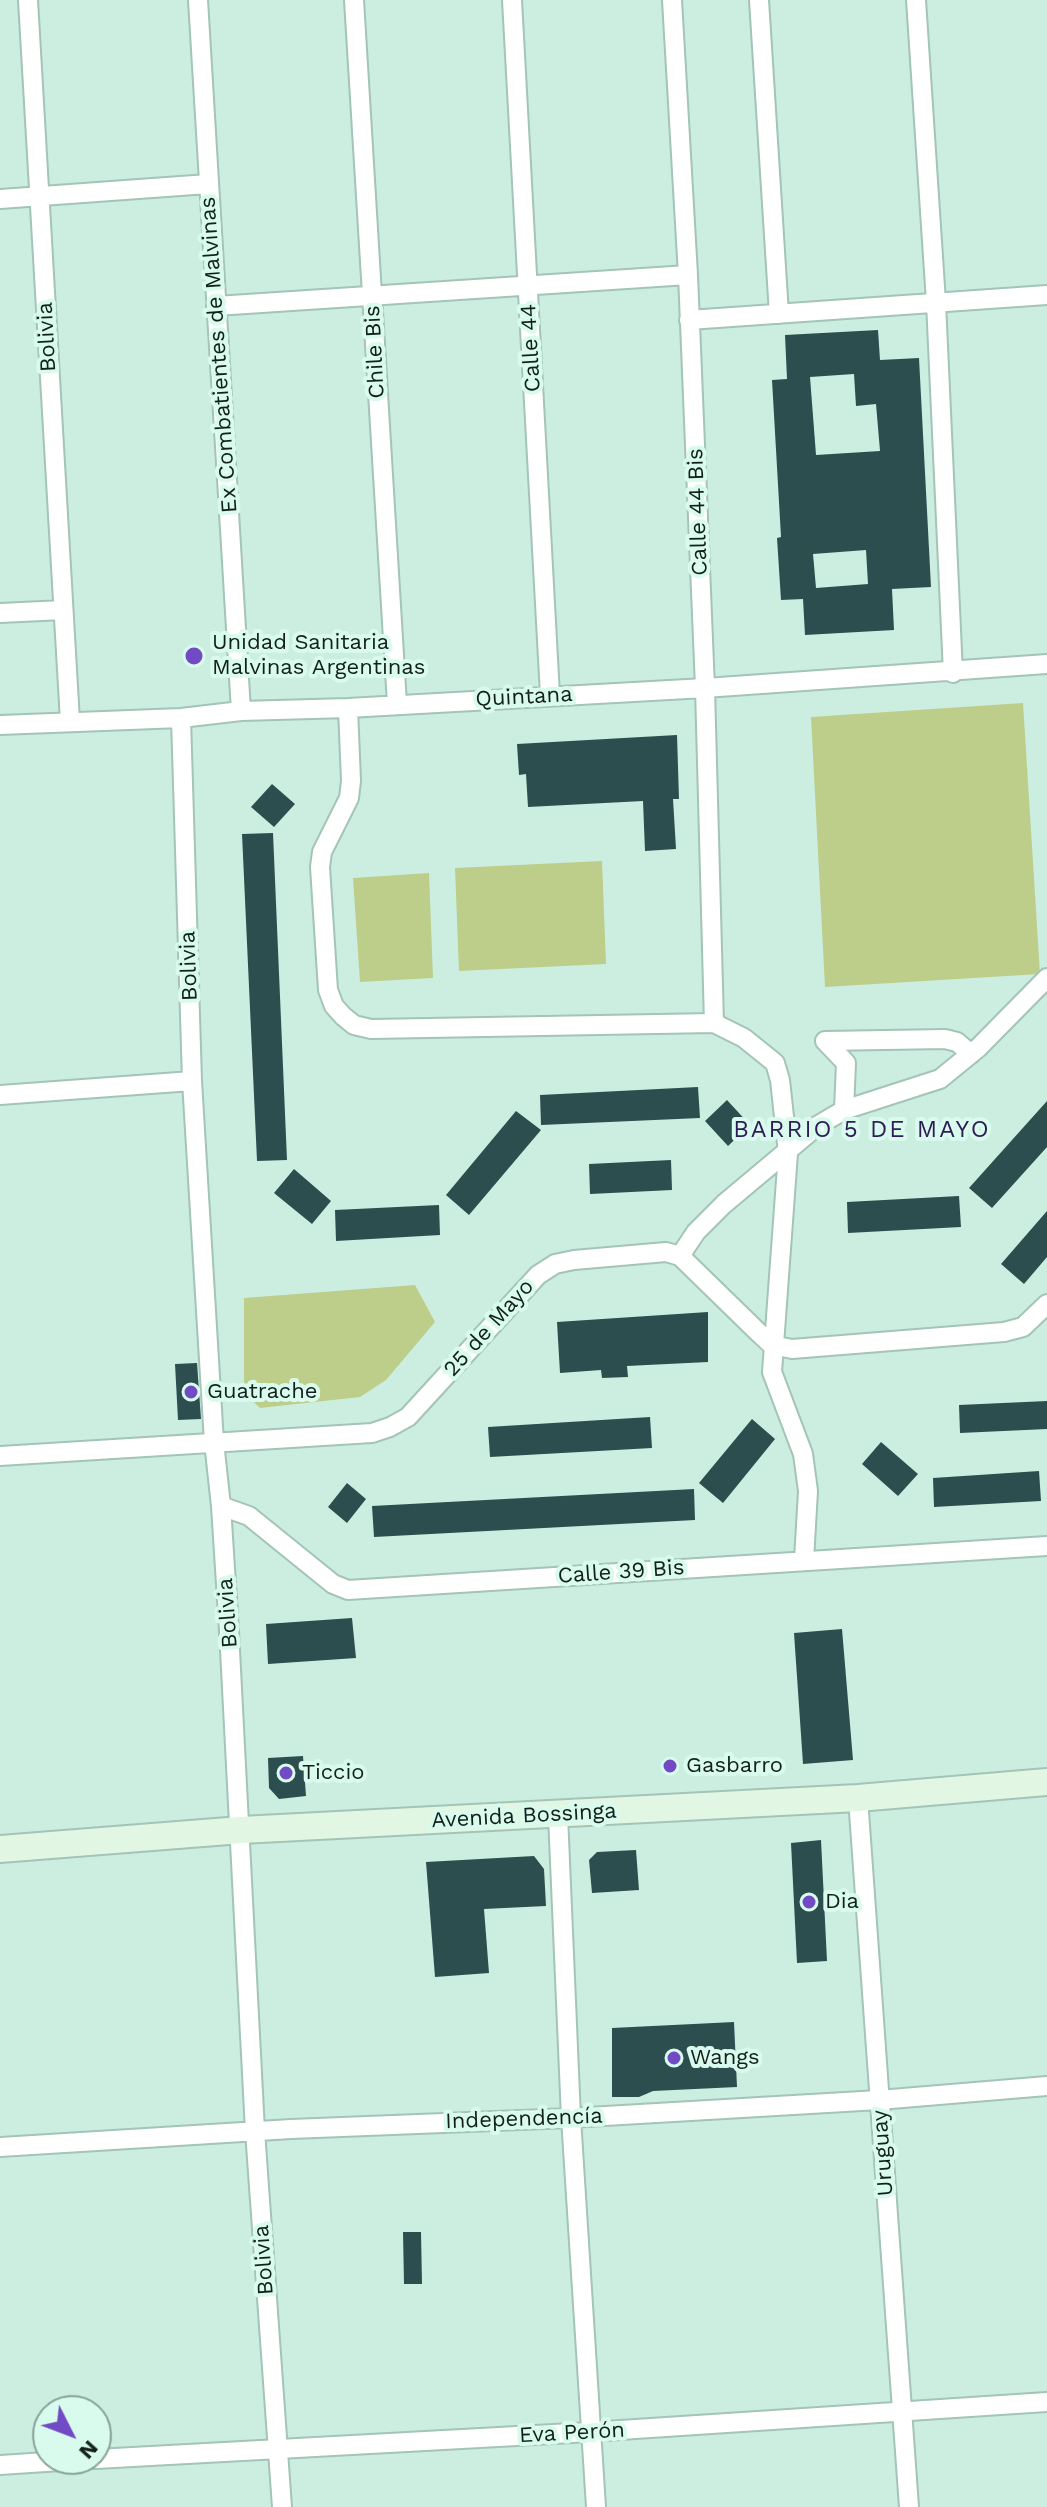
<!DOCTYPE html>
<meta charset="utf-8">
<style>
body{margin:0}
#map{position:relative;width:1047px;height:2507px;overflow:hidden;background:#cceee1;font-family:"Work Sans",sans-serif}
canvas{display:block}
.north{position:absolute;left:32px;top:2395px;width:80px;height:80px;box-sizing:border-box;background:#d9fbee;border:2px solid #89a399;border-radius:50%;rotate:132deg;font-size:22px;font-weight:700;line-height:32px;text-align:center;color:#121f1a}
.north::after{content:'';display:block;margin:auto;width:28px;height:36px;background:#724bc4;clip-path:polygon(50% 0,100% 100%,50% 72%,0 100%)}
</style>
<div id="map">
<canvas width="1047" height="2507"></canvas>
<div class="north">N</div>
</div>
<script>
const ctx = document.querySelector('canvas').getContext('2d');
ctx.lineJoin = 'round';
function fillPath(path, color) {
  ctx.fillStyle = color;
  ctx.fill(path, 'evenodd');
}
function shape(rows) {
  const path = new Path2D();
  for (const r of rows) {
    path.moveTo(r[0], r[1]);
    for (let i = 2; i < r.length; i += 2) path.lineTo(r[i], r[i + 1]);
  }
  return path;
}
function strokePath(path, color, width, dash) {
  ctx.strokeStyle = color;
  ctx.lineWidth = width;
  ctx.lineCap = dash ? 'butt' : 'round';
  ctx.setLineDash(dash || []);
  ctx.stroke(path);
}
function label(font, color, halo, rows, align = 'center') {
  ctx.font = font + ' "Work Sans",sans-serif';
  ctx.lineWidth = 8;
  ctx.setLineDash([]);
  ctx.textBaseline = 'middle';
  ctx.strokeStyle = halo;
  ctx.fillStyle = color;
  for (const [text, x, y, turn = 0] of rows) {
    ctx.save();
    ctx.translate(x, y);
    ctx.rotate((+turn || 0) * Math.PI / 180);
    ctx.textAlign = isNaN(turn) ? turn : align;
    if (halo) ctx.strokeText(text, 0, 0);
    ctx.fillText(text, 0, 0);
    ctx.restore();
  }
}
fillPath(shape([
 [1023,703,1040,974,825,987,811,717],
 [602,861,606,964,459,971,455,868],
 [429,873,433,978,360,982,353,878],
 [415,1285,435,1322,386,1380,360,1397,260,1408,244,1393,244,1298]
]), '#bcce8a');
fillPath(shape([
 [878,330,880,360,919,358,931,587,892,589,894,630,805,635,803,599,781,600,777,538,781,537,772,380,787,379,785,335],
 [854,374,856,406,876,404,880,451,816,455,810,377],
 [866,550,868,584,816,588,813,554],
 [677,735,679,799,673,799,676,849,645,851,643,801,528,807,526,774,519,775,517,744],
 [272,784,295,804,274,827,251,807],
 [273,833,287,1160,257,1161,242,834],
 [698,1087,700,1118,541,1125,540,1095],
 [727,1100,750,1125,728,1146,705,1121],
 [1047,1101,1047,1147,992,1208,969,1188],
 [516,1111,541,1130,469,1215,446,1195],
 [671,1160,672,1190,590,1194,589,1164],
 [294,1169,331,1201,312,1224,274,1193],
 [959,1196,961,1227,848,1233,847,1202],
 [439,1205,440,1235,336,1241,335,1210],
 [1047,1211,1047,1257,1024,1284,1001,1264],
 [708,1312,708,1362,627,1366,628,1377,602,1378,601,1370,560,1373,557,1322],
 [197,1363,201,1419,178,1420,175,1364],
 [1047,1401,1047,1429,960,1433,959,1405],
 [650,1417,652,1448,490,1457,488,1427],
 [752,1419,775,1439,723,1503,699,1483],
 [881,1442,918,1474,898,1496,862,1464],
 [1039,1471,1041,1501,934,1507,933,1478],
 [347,1483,366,1499,347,1523,328,1507],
 [694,1489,695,1520,374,1537,372,1506],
 [352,1618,356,1658,268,1664,266,1624],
 [842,1629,853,1760,803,1764,794,1633],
 [303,1756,306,1796,279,1799,269,1788,268,1758],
 [821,1840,827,1961,797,1963,791,1843],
 [636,1850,639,1890,592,1893,589,1860,597,1852],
 [534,1856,544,1869,546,1906,484,1909,489,1973,435,1977,426,1862],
 [734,2022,737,2087,653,2091,639,2097,612,2097,612,2028],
 [403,2232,421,2232,422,2284,404,2284]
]), '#2d4e4e');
const street = shape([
 [28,0,70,721],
 [198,0,241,711],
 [354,0,397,704],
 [512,0,550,695],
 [672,0,688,275,705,688,714,1023],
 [759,0,779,314],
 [916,0,936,302,953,673],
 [0,199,208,184],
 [216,306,688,275],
 [689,320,1047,295],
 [0,613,63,610],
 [348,708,351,781,349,798,322,852,320,867,328,990,334,1006,343,1016,354,1025,371,1029,714,1023,744,1038,775,1063,780,1080,788,1153,772,1372,803,1454,808,1491,804,1560],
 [181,718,192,1081,214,1442,221,1506,229,1631,255,2131,282,2507],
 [0,725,181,718,241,711,348,708,705,688,1047,664],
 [825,1041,945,1039,957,1042,971,1054],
 [825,1041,846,1063,844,1110],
 [0,1095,192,1081],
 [680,1256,696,1232,724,1204,817,1126,844,1110,940,1079,978,1048,1047,978],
 [0,1456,372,1433,390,1427,408,1417,538,1275,555,1264,574,1260,666,1252,680,1256,760,1334,772,1345,792,1349,1004,1332,1023,1327,1047,1304],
 [221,1506,249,1516,333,1584,348,1590,1047,1546],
 [858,1798,909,2507],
 [558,1815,571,2118,596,2507],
 [0,2147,291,2129,571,2118,879,2100,1047,2086],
 [96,2459,590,2432,1047,2402],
 [0,2465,92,2459]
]);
const secondary = shape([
 [0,1849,241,1830,858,1798,1047,1782]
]);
strokePath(street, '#a3c4b7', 22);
strokePath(secondary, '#a3c4b7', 30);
strokePath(street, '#fff', 18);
strokePath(secondary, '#e2f7e3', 26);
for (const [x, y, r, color] of [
 [194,656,10,"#724bc4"],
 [191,1392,8,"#724bc4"],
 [670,1766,8,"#724bc4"],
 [286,1773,8,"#724bc4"],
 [809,1902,8,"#724bc4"],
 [674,2058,8,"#724bc4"]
]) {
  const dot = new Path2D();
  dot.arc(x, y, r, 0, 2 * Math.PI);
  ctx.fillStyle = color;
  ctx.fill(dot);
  strokePath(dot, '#d9fbee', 3);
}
label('22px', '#121f1a', '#d9fbee', [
 ["Bolivia",47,337,-93],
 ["Calle 44",531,348,-93],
 ["Chile Bis",375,352,-93],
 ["Ex Combatientes de Malvinas",219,355,-94],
 ["Calle 44 Bis",698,512,-92],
 ["Quintana",524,697,-3],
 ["Bolivia",189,966,-92],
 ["25 de Mayo",489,1328,-48],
 ["Calle 39 Bis",621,1572,-4],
 ["Bolivia",228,1613,-94],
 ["Avenida Bossinga",524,1816,-3],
 ["Independencía",524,2119,-2],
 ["Uruguay",883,2153,-94],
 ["Bolivia",264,2260,-94],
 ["Eva Perón",572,2433,-3]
]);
label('22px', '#121f1a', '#d9fbee', [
 ["Unidad Sanitaria",212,643],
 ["Malvinas Argentinas",212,668],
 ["Guatrache",207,1392],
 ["Gasbarro",686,1766],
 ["Ticcio",302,1773],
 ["Dia",825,1902],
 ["Wangs",690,2058]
], 'left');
ctx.letterSpacing = '2px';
label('24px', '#2f1c56', '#d9fbee', [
 ["BARRIO 5 DE MAYO",862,1130]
]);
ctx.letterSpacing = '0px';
</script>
